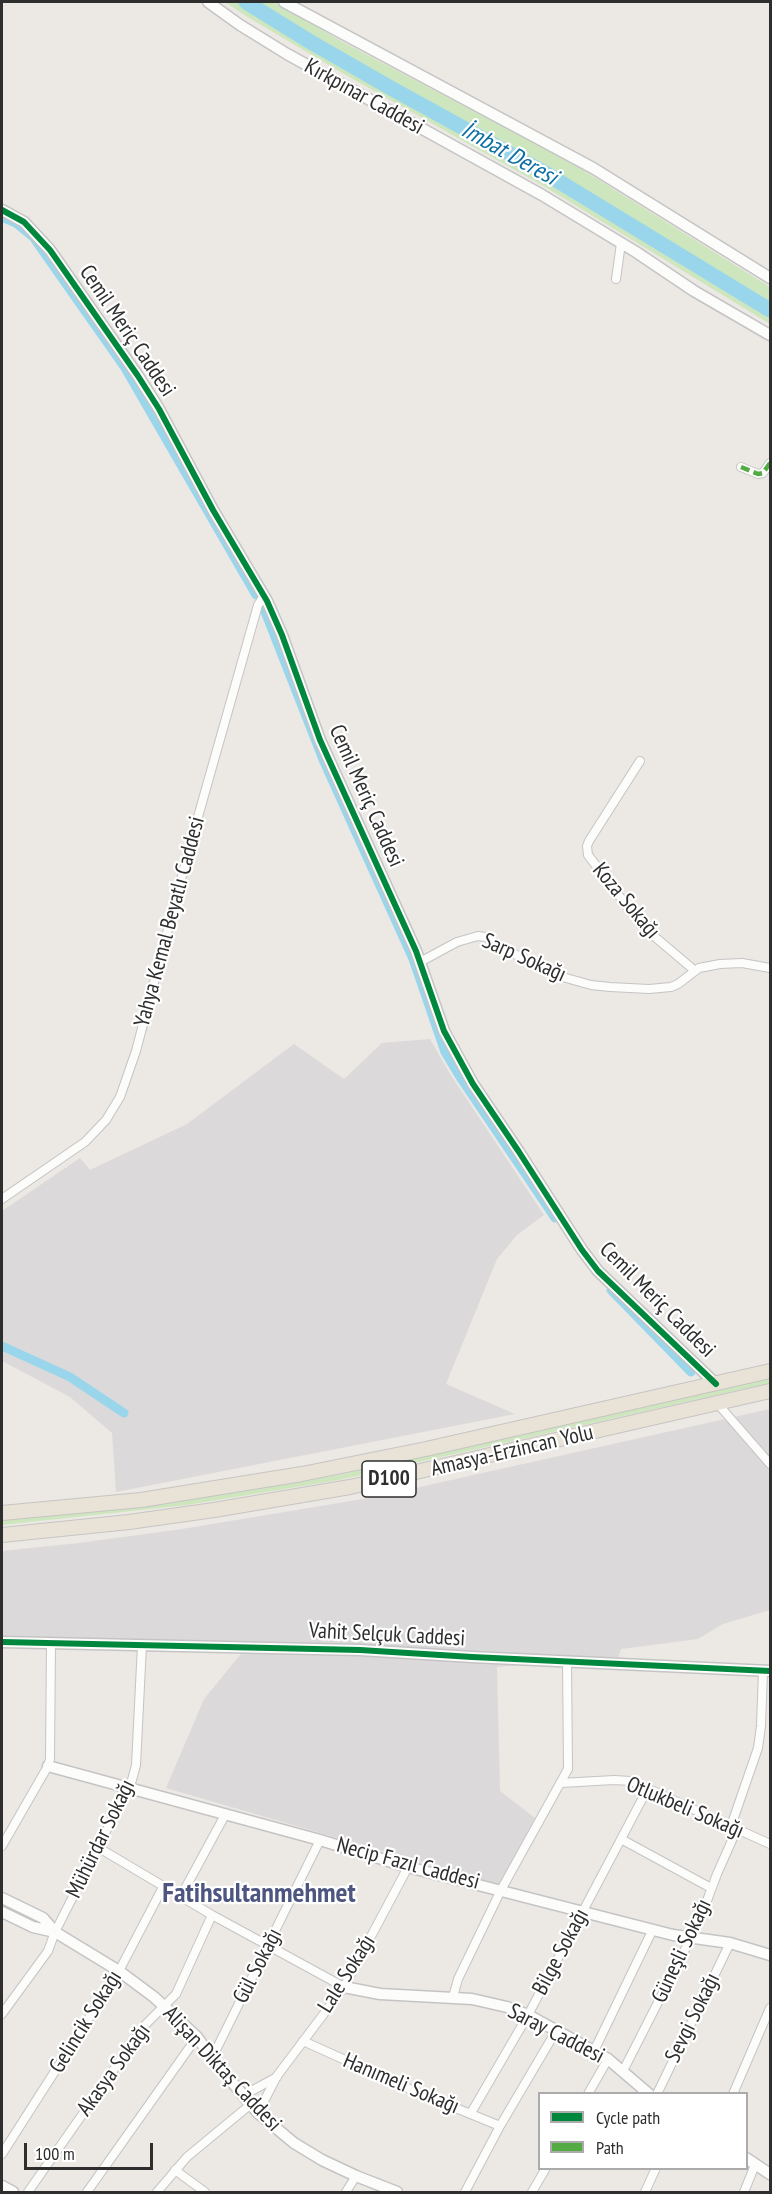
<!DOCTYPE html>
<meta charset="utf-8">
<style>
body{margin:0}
#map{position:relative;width:772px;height:2194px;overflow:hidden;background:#ece8e4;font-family:"PT Sans Narrow",sans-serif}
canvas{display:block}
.frame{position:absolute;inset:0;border:3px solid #2e2e2e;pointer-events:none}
.legend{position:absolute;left:538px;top:2092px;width:210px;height:78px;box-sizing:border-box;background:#fff;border:2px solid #ababab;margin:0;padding:8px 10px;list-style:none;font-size:18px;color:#2e2e2e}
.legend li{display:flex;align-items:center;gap:12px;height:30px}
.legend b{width:30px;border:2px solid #ababab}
.scale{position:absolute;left:24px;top:2143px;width:129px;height:27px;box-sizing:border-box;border:3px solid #2e2e2e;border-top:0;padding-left:8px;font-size:18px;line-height:21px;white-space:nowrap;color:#2e2e2e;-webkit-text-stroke:4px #fff;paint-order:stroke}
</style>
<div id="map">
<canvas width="772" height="2194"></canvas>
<div class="frame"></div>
<ul class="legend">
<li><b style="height:8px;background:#00873e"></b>Cycle path</li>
<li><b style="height:8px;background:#54ab44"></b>Path</li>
</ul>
<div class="scale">100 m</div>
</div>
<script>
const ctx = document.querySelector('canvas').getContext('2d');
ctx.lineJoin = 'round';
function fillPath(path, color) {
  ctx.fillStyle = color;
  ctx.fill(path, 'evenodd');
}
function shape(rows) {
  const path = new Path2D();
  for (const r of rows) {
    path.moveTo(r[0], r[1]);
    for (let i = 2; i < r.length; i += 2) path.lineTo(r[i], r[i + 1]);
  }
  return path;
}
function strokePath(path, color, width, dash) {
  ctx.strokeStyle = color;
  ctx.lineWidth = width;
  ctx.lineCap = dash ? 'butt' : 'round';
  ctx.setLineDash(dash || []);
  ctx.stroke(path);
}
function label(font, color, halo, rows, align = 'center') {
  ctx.font = font + ' "PT Sans Narrow",sans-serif';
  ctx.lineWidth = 4.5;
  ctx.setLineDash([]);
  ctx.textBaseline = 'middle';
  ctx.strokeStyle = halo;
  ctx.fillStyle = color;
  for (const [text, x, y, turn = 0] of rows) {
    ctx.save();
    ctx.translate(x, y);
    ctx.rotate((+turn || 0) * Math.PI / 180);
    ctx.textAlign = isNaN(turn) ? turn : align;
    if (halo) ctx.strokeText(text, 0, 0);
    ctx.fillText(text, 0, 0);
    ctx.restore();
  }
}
fillPath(shape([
 [430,1039,450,1074,544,1215,517,1235,497,1259,446,1384,515,1414,116,1492,112,1433,70,1397,2,1361,2,1211,80,1158,90,1170,187,1124,294,1044,344,1079,382,1043],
 [770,1409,770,1610,723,1624,698,1639,621,1649,618,1658,497,1667,500,1791,535,1818,499,1885,166,1788,204,1699,250,1643,2,1636,2,1551,79,1543,182,1529,375,1497]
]), '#dcd9db');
fillPath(shape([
 [225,2,274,2,341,41,575,165,770,287,770,324,547,188,344,74,246,16],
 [770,1377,770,1383,339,1480,187,1505,2,1525,2,1519,86,1512,187,1500,339,1475]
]), '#cee6be');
strokePath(shape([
 [2,217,16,223,33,237,125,368,256,595],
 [264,609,324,762,413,959,445,1052,460,1077,555,1218],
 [611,1290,691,1372],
 [2,1346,70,1377,124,1413]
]), '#99d6ec', 9);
strokePath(shape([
 [246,2,309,41,389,87,545,173,770,310]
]), '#99d6ec', 15);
const minor = shape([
 [616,279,621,243],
 [741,467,758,474,763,473,770,463],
 [640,761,589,841,587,846,588,855,642,926,694,970],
 [420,962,457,942,478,936,485,937,527,961,559,976,591,985,610,987,649,989,671,987,678,984,699,968,720,964,742,963,770,968],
 [2,1199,85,1142,106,1120,120,1097,136,1051,192,838,258,605,264,596],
 [717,1403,770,1464],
 [561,1783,614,1780,631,1781,770,1844],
 [731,1826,758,1748,761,1726,763,1671],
 [621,1839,711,1888],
 [2,1846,48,1766,50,1759,51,1643],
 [99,1848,212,1915,344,1987],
 [181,1896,225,1815],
 [453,1997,458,1979,501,1890,568,1769,567,1662],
 [2,2014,48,1951,55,1932,132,1780,136,1765,142,1645],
 [303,2041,414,2091,500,2126],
 [594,2051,653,1929],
 [212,2058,320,1840],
 [623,2071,699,1922,717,1874,737,1829],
 [588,2094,608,2059],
 [657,2094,730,1943],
 [733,2094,770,2008],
 [244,2095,277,2077],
 [258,2113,277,2076,344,1987,408,1867],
 [471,2113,528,2015,648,1788],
 [2,2154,119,1971,163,1887],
 [175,2170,205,2192],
 [28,2192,145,2025,176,1994,212,1915],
 [87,2192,197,2037],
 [157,2192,187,2157,251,2104],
 [346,2192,356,2176],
 [465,2192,500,2126,556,2031],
 [532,2192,546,2168],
 [645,2192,656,2168],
 [744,2192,755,2165]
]);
const tertiary = shape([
 [208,2,240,25,287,54,542,195,636,252,694,291,770,335],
 [284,2,593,168,770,278],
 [2,210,24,222,50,250,138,376,159,409,213,510,267,601,282,635,320,740,416,951,444,1031,473,1084,519,1152,582,1250,598,1271,716,1384],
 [2,1642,360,1650,472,1657,770,1671],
 [48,1766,320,1840,408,1867,673,1935,730,1943,770,1955],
 [2,1898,43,1918,55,1932,119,1971,154,1997,197,2037,212,2058,258,2113,294,2143,322,2160,356,2176,397,2192],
 [2,1912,33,1927,55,1932],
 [344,1987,380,1994,472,1999,507,2007,528,2015,608,2059,649,2094],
 [746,2158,770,2174]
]);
const secondary = shape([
 [2,2186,13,2192]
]);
const trunk = shape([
 [2,1513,141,1500,302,1474,426,1449,770,1371],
 [2,1535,129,1522,214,1510,350,1487,770,1391]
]);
strokePath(minor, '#c5c4c5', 10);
strokePath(tertiary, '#c5c4c5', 13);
strokePath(secondary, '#c5c4c5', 13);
strokePath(trunk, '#c6c5c4', 16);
strokePath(minor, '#fcfcfb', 8);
strokePath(tertiary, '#fcfcfb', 10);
strokePath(secondary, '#fcfcfb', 10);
strokePath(trunk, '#e9e2d6', 14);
strokePath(shape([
 [741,467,758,474,763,473,770,463]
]), '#54ab44', 4.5, [9, 4.5]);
strokePath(shape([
 [2,210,24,222,50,250,138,376,159,409,213,510,267,601,282,635,320,740,416,951,444,1031,473,1084,519,1152,582,1250,598,1271,716,1384],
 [2,1642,360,1650,472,1657,770,1671]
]), '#00873e', 6);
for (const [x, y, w] of [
 [389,1479,54]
]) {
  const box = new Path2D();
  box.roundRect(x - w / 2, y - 18, w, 36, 4.5);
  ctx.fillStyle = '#fff';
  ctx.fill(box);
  strokePath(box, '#2e2e2e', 1.5);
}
label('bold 21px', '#2e2e2e', null, [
 ["D100",389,1479]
]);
label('22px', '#2e2e2e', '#fff', [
 ["Kırkpınar Caddesi",364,97,29],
 ["Cemil Meriç Caddesi",127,331,56],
 ["Cemil Meriç Caddesi",366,796,66],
 ["Koza Sokağı",626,901,50],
 ["Yahya Kemal Beyatlı Caddesi",170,922,-75],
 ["Sarp Sokağı",524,958,24],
 ["Cemil Meriç Caddesi",657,1300,45],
 ["Amasya-Erzincan Yolu",512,1451,-13],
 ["Vahit Selçuk Caddesi",387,1635,3],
 ["Otlukbeli Sokağı",685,1808,23],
 ["Mühürdar Sokağı",101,1839,-64],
 ["Necip Fazıl Caddesi",408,1864,15],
 ["Güneşli Sokağı",682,1951,-65],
 ["Bilge Sokağı",561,1952,-62],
 ["Gül Sokağı",258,1966,-63],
 ["Lale Sokağı",347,1974,-58],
 ["Sevgi Sokağı",693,2018,-64],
 ["Gelincik Sokağı",86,2022,-58],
 ["Saray Caddesi",556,2034,27],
 ["Alişan Diktaş Caddesi",222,2069,47],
 ["Akasya Sokağı",114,2070,-54],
 ["Hanımeli Sokağı",401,2084,23]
]);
label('italic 24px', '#0d6fa3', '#fff', [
 ["İmbat Deresi",509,154,29]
]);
label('bold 28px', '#4d5680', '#fff', [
 ["Fatihsultanmehmet",259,1894]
]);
</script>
